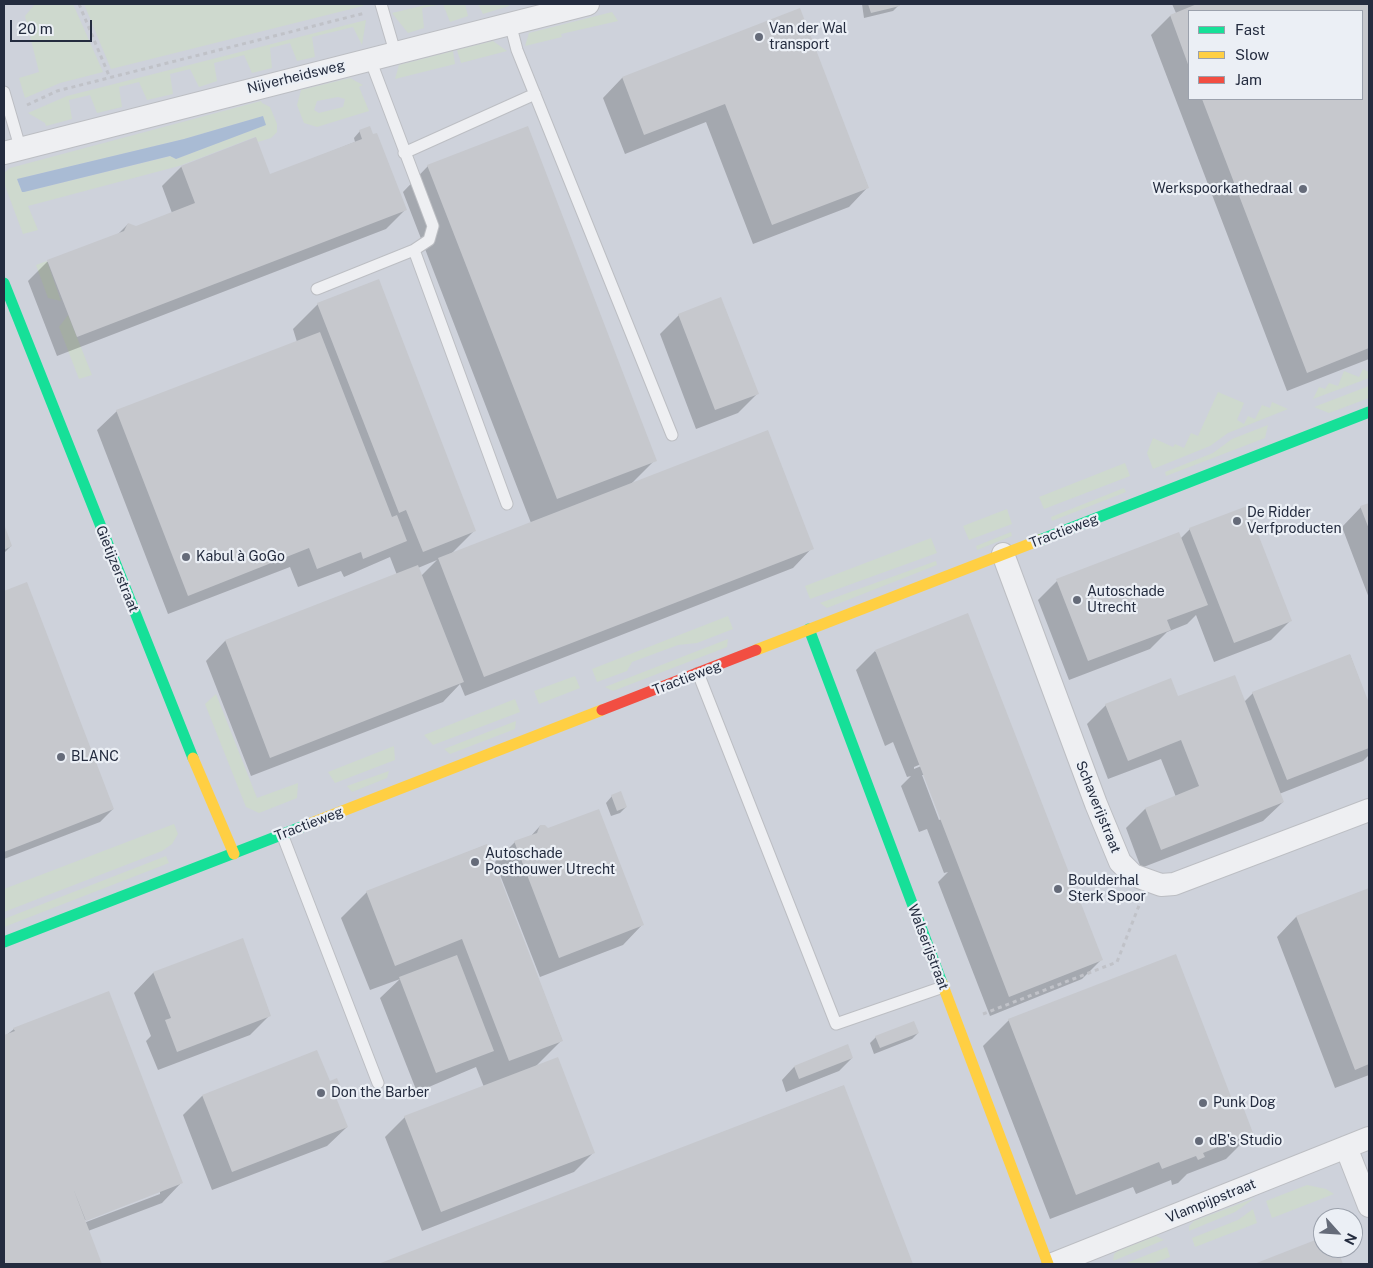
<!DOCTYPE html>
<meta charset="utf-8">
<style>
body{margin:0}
#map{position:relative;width:1373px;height:1268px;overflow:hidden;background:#dfe1e5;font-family:"Public Sans",sans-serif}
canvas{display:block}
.frame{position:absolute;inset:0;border:5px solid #242c3f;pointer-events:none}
.legend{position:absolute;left:1188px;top:10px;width:175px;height:90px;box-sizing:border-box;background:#ebeff5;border:1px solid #9ba1ac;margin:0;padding:6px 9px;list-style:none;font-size:15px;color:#242c3f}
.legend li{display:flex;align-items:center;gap:10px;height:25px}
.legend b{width:25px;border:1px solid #9ba1ac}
.north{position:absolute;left:1313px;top:1208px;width:50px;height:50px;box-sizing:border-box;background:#ebeff5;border:1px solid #9ba1ac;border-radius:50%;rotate:116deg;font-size:14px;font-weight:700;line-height:20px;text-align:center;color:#242c3f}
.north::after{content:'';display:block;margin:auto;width:18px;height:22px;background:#656b79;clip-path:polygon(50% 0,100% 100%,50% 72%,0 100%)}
.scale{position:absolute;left:10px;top:20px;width:82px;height:22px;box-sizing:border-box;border:2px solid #242c3f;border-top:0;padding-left:6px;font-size:15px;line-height:18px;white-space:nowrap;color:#242c3f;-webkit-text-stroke:4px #ebeff5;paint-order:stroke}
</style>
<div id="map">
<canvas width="1373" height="1268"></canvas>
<div class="frame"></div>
<ul class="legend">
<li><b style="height:6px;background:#16e098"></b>Fast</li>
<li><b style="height:6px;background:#ffcf43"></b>Slow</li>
<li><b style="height:6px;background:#f24e42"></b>Jam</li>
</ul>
<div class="north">N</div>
<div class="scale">20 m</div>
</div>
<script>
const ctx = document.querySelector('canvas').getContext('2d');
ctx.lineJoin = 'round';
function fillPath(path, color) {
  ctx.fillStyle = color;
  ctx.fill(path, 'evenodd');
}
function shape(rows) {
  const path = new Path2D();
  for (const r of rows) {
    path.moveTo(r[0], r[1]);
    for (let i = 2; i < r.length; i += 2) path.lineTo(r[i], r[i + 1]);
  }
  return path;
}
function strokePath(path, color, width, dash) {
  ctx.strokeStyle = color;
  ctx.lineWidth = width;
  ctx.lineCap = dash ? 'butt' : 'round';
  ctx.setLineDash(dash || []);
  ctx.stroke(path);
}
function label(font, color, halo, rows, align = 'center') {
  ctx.font = font + ' "Public Sans",sans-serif';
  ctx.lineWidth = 4.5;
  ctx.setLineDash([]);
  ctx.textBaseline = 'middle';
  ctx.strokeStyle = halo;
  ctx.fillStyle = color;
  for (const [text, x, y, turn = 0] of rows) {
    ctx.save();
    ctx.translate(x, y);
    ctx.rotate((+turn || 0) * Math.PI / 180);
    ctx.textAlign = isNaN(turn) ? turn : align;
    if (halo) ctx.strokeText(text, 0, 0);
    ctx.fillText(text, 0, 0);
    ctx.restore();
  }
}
fillPath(shape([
 [4,4,1369,4,1369,1264,4,1264],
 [1189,11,1362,11,1362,99,1189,99],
 [1323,1218,1353,1218,1353,1248,1323,1248]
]), '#ced2db');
fillPath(shape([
 [35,4,73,4,103,72,60,83,25,98,19,78,39,72,25,16],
 [84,4,364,4,363,6,111,69],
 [430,4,465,4,468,16,450,22,443,4,422,8,424,28,408,33,392,13],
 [478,4,509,4,509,6,483,14],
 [612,12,618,21,561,34,562,37,525,46,529,33],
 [366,20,362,45,353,27,312,37,315,57,297,61,290,43,270,48,272,68,252,73,244,55,214,63,217,81,199,87,190,69,170,74,173,94,147,100,139,82,119,87,122,107,97,113,90,95,69,100,72,119,46,126,45,123,28,113,67,96],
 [493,41,507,51,461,63,457,50],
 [453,51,455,64,395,79,399,65],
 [350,78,363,85,359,87,369,111,317,127,304,123,297,105,301,90],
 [338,97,345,99,343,107,319,113,314,110,317,101],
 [261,101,262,103,270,107,277,124,277,132,271,138,258,142,255,137,179,166,28,206,38,230,23,234,4,183,4,173,10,168],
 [263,116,265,125,176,159,171,156,24,192,22,192,17,179,184,139],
 [47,261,61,301,48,298,36,265],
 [68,315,92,375,79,379,59,327],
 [1363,369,1369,372,1369,378,1313,399,1319,387,1325,389,1329,383,1338,386,1344,371,1359,377],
 [1369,386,1369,398,1329,413,1314,407],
 [1218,392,1244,403,1237,420,1244,424,1248,416,1255,419,1262,405,1270,408,1272,402,1288,409,1228,433,1210,446,1153,469,1147,453,1153,438,1173,447,1175,444,1184,448,1191,433,1198,436],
 [1268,425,1265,438,1166,476,1165,472,1213,453,1232,439],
 [1125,463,1130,476,1044,509,1039,497],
 [1124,488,1126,492,1052,521,1051,517],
 [1007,509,1012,524,969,540,963,526],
 [1011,532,1012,536,977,550,976,546],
 [931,538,937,553,810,599,805,586],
 [936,561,937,565,827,608,820,603],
 [728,616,733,629,697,643,678,645,632,662,627,671,597,682,592,669],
 [728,639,727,647,613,691,605,687],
 [575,676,580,688,539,704,534,691],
 [216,694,257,798,298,783,297,798,259,813,246,807,205,704],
 [515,699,520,712,433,745,424,735],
 [516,721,515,729,450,754,444,749],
 [394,746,395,760,335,783,328,772],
 [389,771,387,778,352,792,347,786],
 [174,824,178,834,172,844,162,851,4,912,4,889],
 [166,856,169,863,4,927,4,919],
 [1307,1185,1326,1189,1334,1194,1272,1218,1266,1201],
 [1255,1198,1235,1212,1189,1231,1189,1226,1194,1221],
 [1253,1209,1257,1223,1195,1247,1192,1238,1238,1220],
 [1156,1236,1164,1240,1113,1261,1114,1254,1118,1251],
 [1167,1247,1170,1257,1152,1264,1124,1264]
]), '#ced9ce');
fillPath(shape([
 [263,116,266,125,176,159,170,156,24,192,22,192,17,179,184,139]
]), '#a9bbd4');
fillPath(shape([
 [862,4,898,4,899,5,893,11,864,18],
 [1172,4,1369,4,1369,359,1287,391,1151,35,1170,16,1176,13],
 [1189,11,1362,11,1362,99,1189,99],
 [799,10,868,187,849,207,753,244,706,122,625,154,603,98,622,78],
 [360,131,406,209,386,229,57,356,28,281,47,262,118,234,128,224,136,228,172,213,162,186,181,167,269,176,355,142,354,138],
 [428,166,655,460,631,484,812,548,793,568,465,696,460,684,443,702,251,776,206,661,225,641,397,575,390,557,344,577,341,571,298,587,290,567,168,614,97,430,117,411,297,342,293,329,318,304,475,530,451,554,531,523,403,192],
 [437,560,421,576,418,568],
 [679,315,757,394,738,413,696,429,660,334],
 [1369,504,1369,598,1342,527,1361,507],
 [4,528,11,546,4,553],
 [1190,529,1290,621,1271,640,1214,662,1196,615,1187,624,1167,632,1150,649,1069,680,1038,600,1057,581,1180,539],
 [26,584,113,809,100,822,4,859,4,593],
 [875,651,1101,960,1082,979,990,1016,938,882,948,872,944,873,927,829,919,832,901,786,911,776,907,777,893,742,885,746,856,670],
 [943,755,943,757,914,769,914,767],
 [922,775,925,775,942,819,939,820],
 [1350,655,1369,706,1369,755,1363,761,1279,794,1283,802,1263,821,1141,868,1126,828,1145,809,1176,797,1161,759,1108,779,1087,724,1106,705,1177,698,1244,702,1253,693],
 [612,796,626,807,620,813,611,816,606,803],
 [540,826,642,925,623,945,540,977,495,862,515,842,530,837],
 [486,845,562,1040,535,1067,594,1152,574,1172,422,1231,385,1137,405,1117,484,1087,476,1067,417,1092,380,998,400,979,370,990,341,918,367,892],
 [1369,889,1369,1075,1335,1088,1277,937,1296,917],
 [242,940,270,1015,250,1035,158,1070,146,1041,151,1036,134,993,153,973],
 [1009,1020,1235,1108,1252,1133,1226,1159,1187,1174,1178,1183,1172,1185,1171,1180,1136,1194,1133,1187,1050,1219,983,1046],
 [14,1029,181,1183,162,1203,88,1231,100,1264,4,1264,4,1037],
 [160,1191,160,1194,81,1224,80,1222],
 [918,1033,912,1039,874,1054,870,1043,876,1037],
 [852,1058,839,1071,786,1092,782,1080,794,1067],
 [329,1083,341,1092,335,1098,347,1127,327,1146,212,1190,183,1115,202,1096],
 [843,1086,912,1264,381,1264,593,1183],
 [1323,1239,1323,1248,1335,1248,1342,1264,1257,1264]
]), '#0003');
fillPath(shape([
 [868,4,900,4,900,6,871,13],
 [1197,4,1369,4,1369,348,1307,373,1202,99,1362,99,1362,11,1189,11,1189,67,1170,15],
 [800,8,869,188,772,225,725,104,644,135,622,77],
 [370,126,373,134,377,133,407,210,77,337,47,260,124,231,128,223,136,226,195,203,181,166,256,137,270,174,362,139,359,130],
 [528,126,657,461,557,499,427,165],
 [379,279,476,531,423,552,406,510,399,513,317,303],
 [721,297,759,394,715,410,678,314],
 [320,332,392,517,397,515,407,541,363,559,361,552,317,569,309,548,188,596,116,410],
 [768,430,814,549,484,677,438,558],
 [1369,503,1369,529,1360,506],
 [1247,506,1292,621,1234,643,1189,528],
 [4,524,12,546,4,550],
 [1179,532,1208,605,1167,620,1171,630,1088,661,1056,579],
 [418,565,464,682,270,758,225,640],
 [27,582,114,809,4,852,4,591],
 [968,613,1103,960,1009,997,875,650],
 [1350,654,1369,703,1369,748,1287,780,1252,692],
 [1235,675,1284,802,1161,850,1145,808,1199,786,1181,740,1128,761,1105,704,1171,678,1178,696],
 [621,791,627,807,617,811,611,795],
 [599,809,644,925,559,958,514,841,537,833,540,825,545,825,548,828],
 [487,844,563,1041,509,1061,462,939,395,966,366,891],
 [1369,888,1369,1064,1355,1070,1296,916],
 [243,938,271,1016,177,1052,165,1020,171,1018,153,972],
 [1176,954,1235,1107,1242,1104,1253,1133,1203,1153,1205,1157,1198,1160,1196,1156,1162,1169,1159,1162,1076,1195,1008,1019],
 [457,955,494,1051,436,1073,399,977],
 [109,991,183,1183,86,1221,73,1188,102,1264,4,1264,4,1035,15,1031,13,1028],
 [914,1021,919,1033,880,1048,875,1036],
 [848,1044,853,1058,799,1079,794,1066],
 [317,1050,330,1081,337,1078,343,1093,335,1095,348,1127,232,1172,202,1095],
 [558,1057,595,1153,441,1212,404,1116],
 [844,1085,913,1264,378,1264],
 [1323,1237,1323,1248,1337,1248,1343,1264,1254,1264]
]), '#c6c8cd');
const lane = shape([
 [381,4,395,52],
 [510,23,517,50,672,435],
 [370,59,433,226,429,240,414,250,507,504],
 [4,92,20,147],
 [404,153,535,94],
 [317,289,414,250],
 [698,673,836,1024,943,987],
 [282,834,378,1083]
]);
const street = shape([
 [4,153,588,4],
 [1003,554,1096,804,1120,862,1133,875,1161,885,1174,884,1369,810],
 [1346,1147,1369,1206],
 [1053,1264,1369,1138]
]);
strokePath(lane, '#bcbec3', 13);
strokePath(street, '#bcbec3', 24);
strokePath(shape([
 [79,4,110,78],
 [27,105,57,91,365,13],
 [983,1014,1117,962,1140,903]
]), '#c0c2c8', 3, [4, 4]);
strokePath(lane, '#eeeff2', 11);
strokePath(street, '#eeeff2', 22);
strokePath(shape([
 [4,283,193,758],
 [1040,540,1369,412],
 [809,629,942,983],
 [4,942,304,826]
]), '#16e098', 11);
strokePath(shape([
 [756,650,1040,540],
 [193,758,234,854],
 [304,826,602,710],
 [942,983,1048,1264]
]), '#ffcf43', 11);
strokePath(shape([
 [602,710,756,650]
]), '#f24e42', 11);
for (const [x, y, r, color] of [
 [759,37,5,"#656b79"],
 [1303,189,5,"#656b79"],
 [1237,521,5,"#656b79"],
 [186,557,5,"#656b79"],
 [1077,600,5,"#656b79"],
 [61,757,5,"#656b79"],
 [475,862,5,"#656b79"],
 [1058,889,5,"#656b79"],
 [321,1093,5,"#656b79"],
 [1203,1103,5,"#656b79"],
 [1199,1141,5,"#656b79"]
]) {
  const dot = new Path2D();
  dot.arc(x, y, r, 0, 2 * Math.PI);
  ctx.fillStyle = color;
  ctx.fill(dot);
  strokePath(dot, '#ebeff5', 2);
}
label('14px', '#242c3f', '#ebeff5', [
 ["Van der Wal",769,29],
 ["transport",769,45],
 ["Werkspoorkathedraal",1293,189,"right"],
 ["De Ridder",1247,513],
 ["Verfproducten",1247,529],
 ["Kabul à GoGo",196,557],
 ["Autoschade",1087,592],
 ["Utrecht",1087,608],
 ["BLANC",71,757],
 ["Autoschade",485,854],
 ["Posthouwer Utrecht",485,870],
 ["Boulderhal",1068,881],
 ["Sterk Spoor",1068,897],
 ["Don the Barber",331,1093],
 ["Punk Dog",1213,1103],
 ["dB's Studio",1209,1141]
], 'left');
label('14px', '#242c3f', '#ebeff5', [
 ["Nijverheidsweg",296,77,-14],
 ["Tractieweg",1064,531,-21],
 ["Gietijzerstraat",117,569,68],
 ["Tractieweg",687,678,-21],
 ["Schaverijstraat",1098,807,68],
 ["Tractieweg",309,824,-21],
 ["Walserijstraat",928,947,69],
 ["Vlampijpstraat",1211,1201,-22]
]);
</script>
